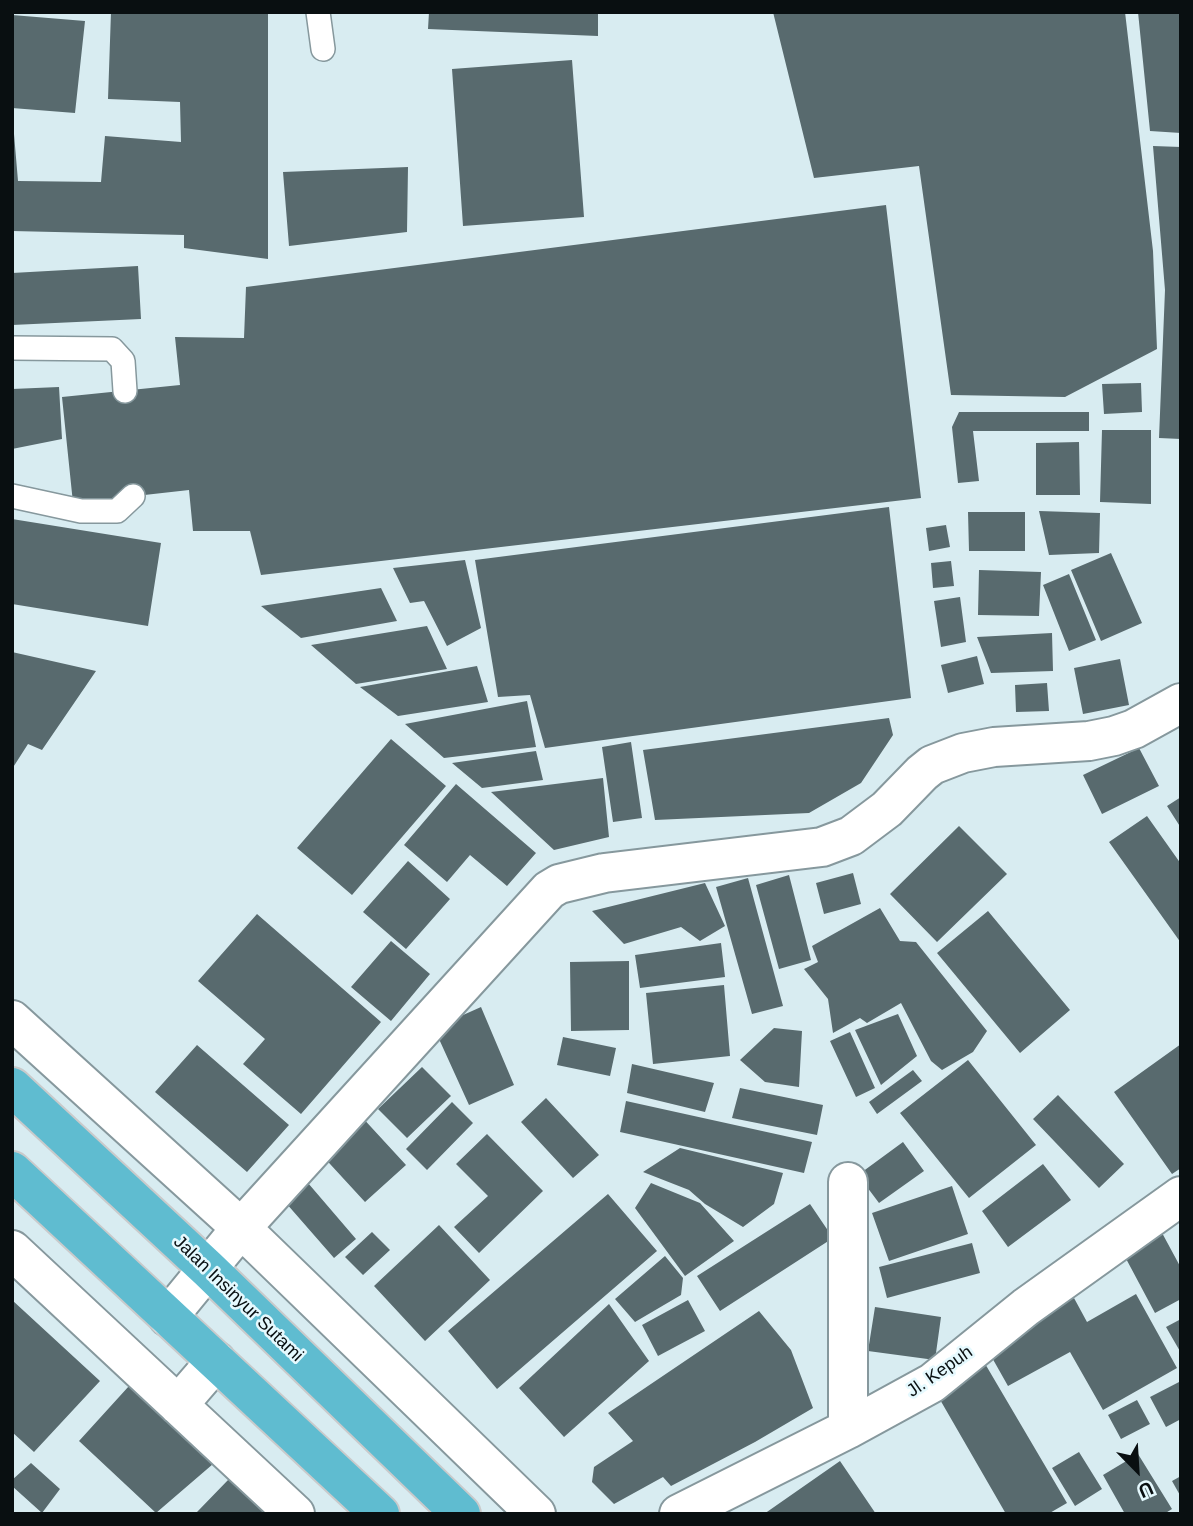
<!DOCTYPE html>
<style>
body{margin:0}
#map{position:relative;width:1193px;height:1526px;overflow:hidden;background:#d8ecf1;font-family:Arial,sans-serif}
canvas{display:block}
.frame{position:absolute;inset:0;border:14px solid #090f11;pointer-events:none}
.north{position:absolute;left:1102px;top:1435px;width:70px;height:70px;-webkit-text-stroke:5px #e5f9fe;paint-order:stroke;rotate:156deg;font-size:19px;font-weight:700;line-height:28px;text-align:center;color:#090f11}
.north::after{content:'';display:block;margin:auto;width:24px;height:32px;background:#090f11;clip-path:polygon(50% 0,100% 100%,50% 72%,0 100%)}
</style>
<div id="map">
<canvas width="1193" height="1526"></canvas>
<div class="frame"></div>
<div class="north">U</div>
</div>
<script>
const ctx = document.querySelector('canvas').getContext('2d');
ctx.lineJoin = 'round';
function fillPath(path, color) {
  ctx.fillStyle = color;
  ctx.fill(path, 'evenodd');
}
function shape(rows) {
  const path = new Path2D();
  for (const r of rows) {
    path.moveTo(r[0], r[1]);
    for (let i = 2; i < r.length; i += 2) path.lineTo(r[i], r[i + 1]);
  }
  return path;
}
function strokePath(path, color, width, dash) {
  ctx.strokeStyle = color;
  ctx.lineWidth = width;
  ctx.lineCap = dash ? 'butt' : 'round';
  ctx.setLineDash(dash || []);
  ctx.stroke(path);
}
function label(font, color, halo, rows, align = 'center') {
  ctx.font = font + ' Arial,sans-serif';
  ctx.lineWidth = 5;
  ctx.setLineDash([]);
  ctx.textBaseline = 'middle';
  ctx.strokeStyle = halo;
  ctx.fillStyle = color;
  for (const [text, x, y, turn = 0] of rows) {
    ctx.save();
    ctx.translate(x, y);
    ctx.rotate((+turn || 0) * Math.PI / 180);
    ctx.textAlign = isNaN(turn) ? turn : align;
    if (halo) ctx.strokeText(text, 0, 0);
    ctx.fillText(text, 0, 0);
    ctx.restore();
  }
}
fillPath(shape([
 [111,12,268,12,268,259,184,248,184,235,12,231,12,134,14,134,18,181,101,182,105,136,181,142,180,102,108,99],
 [429,12,598,12,598,36,428,29],
 [773,12,1125,12,1153,251,1157,349,1065,397,951,395,919,166,814,178],
 [1138,12,1181,12,1181,133,1150,131],
 [12,15,85,21,75,113,12,108],
 [572,60,584,217,463,226,452,69],
 [1153,146,1181,147,1181,439,1159,438,1165,290],
 [408,167,407,232,289,246,283,172],
 [886,205,921,498,261,575,250,531,193,531,189,490,73,503,62,397,180,385,175,337,244,338,246,287],
 [138,266,141,319,12,325,12,273],
 [1141,383,1142,412,1104,414,1102,384],
 [59,387,62,439,12,449,12,389],
 [959,412,1089,412,1089,431,973,431,979,481,958,483,952,427],
 [1102,430,1151,430,1151,504,1100,502],
 [1079,442,1080,495,1036,495,1036,443],
 [889,507,911,698,545,748,530,695,498,697,475,560],
 [1039,511,1100,513,1099,553,1049,555],
 [968,512,1025,512,1025,551,969,551],
 [12,519,161,543,148,626,12,604],
 [946,525,950,547,929,551,926,528],
 [1111,553,1142,623,1101,641,1071,570],
 [465,560,481,628,447,646,424,601,410,603,393,568],
 [951,561,954,586,933,588,931,563],
 [979,570,1041,572,1039,616,978,615],
 [1069,574,1096,640,1069,651,1043,585],
 [381,588,397,621,301,638,261,606],
 [960,597,966,642,941,647,934,601],
 [427,626,447,669,356,684,311,645],
 [1052,633,1053,671,991,673,977,637],
 [12,652,96,671,42,750,28,744,12,769],
 [977,656,984,684,948,693,941,665],
 [1120,659,1129,705,1083,714,1074,668],
 [477,666,488,702,398,716,360,687],
 [1047,683,1049,711,1016,712,1015,685],
 [527,701,536,747,444,758,405,724],
 [889,718,893,735,861,783,809,813,655,820,643,750],
 [391,739,446,786,352,895,297,848],
 [631,742,642,818,613,822,602,747],
 [1139,748,1159,786,1102,814,1083,775],
 [536,751,543,780,482,788,452,763],
 [603,778,609,837,554,850,491,792],
 [456,784,536,853,507,886,470,855,447,882,404,845],
 [1181,797,1181,828,1167,806],
 [1147,816,1181,864,1181,943,1109,842],
 [959,826,1007,874,937,942,890,894],
 [408,861,450,899,406,949,363,912],
 [853,873,861,904,824,914,816,883],
 [789,875,811,960,779,969,756,885],
 [748,878,783,1006,752,1014,716,887],
 [705,883,725,926,700,941,681,927,624,944,592,911],
 [880,908,900,941,916,942,987,1031,973,1052,942,1070,931,1061,901,1003,867,1023,860,1018,833,1033,828,999,804,969,818,962,812,946],
 [988,911,1070,1010,1020,1053,937,953],
 [257,914,381,1022,301,1114,243,1064,265,1039,198,981],
 [391,941,430,974,391,1021,351,987],
 [721,943,725,977,640,988,635,955],
 [629,961,629,1030,571,1031,570,962],
 [724,985,730,1056,653,1064,646,993],
 [481,1007,514,1085,469,1105,434,1028],
 [898,1014,917,1056,881,1085,855,1030],
 [774,1028,802,1031,799,1087,765,1082,740,1060],
 [850,1032,875,1088,856,1097,830,1041],
 [563,1037,616,1048,610,1076,557,1065],
 [1181,1044,1181,1168,1172,1174,1114,1092],
 [197,1045,289,1125,247,1172,155,1092],
 [968,1060,1036,1145,969,1198,900,1113],
 [632,1064,714,1083,705,1112,627,1093],
 [422,1067,451,1096,407,1138,378,1109],
 [913,1070,922,1081,877,1114,869,1102],
 [740,1088,823,1105,817,1135,732,1118],
 [1058,1095,1124,1164,1099,1188,1033,1119],
 [546,1098,599,1155,573,1178,521,1122],
 [626,1101,812,1142,804,1173,620,1132],
 [452,1102,473,1123,427,1170,406,1149],
 [360,1115,406,1165,365,1202,319,1152],
 [487,1134,543,1191,479,1253,454,1227,488,1196,456,1164],
 [903,1142,924,1171,879,1203,858,1175],
 [680,1148,783,1173,774,1204,743,1227,705,1204,689,1190,643,1172],
 [1043,1164,1071,1200,1008,1247,982,1211],
 [302,1176,356,1239,334,1258,279,1195],
 [651,1183,700,1203,734,1241,685,1276,635,1208],
 [952,1186,968,1234,889,1261,872,1213],
 [608,1194,657,1251,497,1389,448,1331],
 [810,1204,833,1238,720,1311,697,1276],
 [439,1225,490,1280,425,1341,374,1286],
 [1161,1231,1181,1268,1181,1299,1155,1313,1123,1253],
 [372,1232,390,1250,363,1275,345,1257],
 [972,1243,980,1273,887,1298,879,1267],
 [665,1256,683,1278,681,1295,635,1322,615,1299],
 [1136,1294,1177,1368,1103,1410,1070,1352,1008,1386,986,1347,1074,1298,1087,1322],
 [12,1300,100,1381,34,1452,12,1432],
 [688,1300,705,1331,658,1356,642,1325],
 [609,1304,649,1361,564,1437,519,1388],
 [875,1307,941,1317,935,1360,868,1351],
 [759,1311,791,1350,813,1408,755,1442,671,1486,663,1477,614,1504,592,1482,594,1467,633,1441,608,1413],
 [1181,1319,1181,1353,1166,1327],
 [984,1362,1067,1503,1048,1514,1006,1514,935,1391],
 [1181,1381,1181,1419,1166,1427,1150,1397],
 [129,1386,213,1464,156,1513,79,1441],
 [1137,1400,1150,1424,1121,1439,1108,1415],
 [1079,1452,1102,1489,1075,1506,1052,1468],
 [1138,1454,1172,1509,1164,1514,1125,1514,1103,1475],
 [840,1461,876,1514,764,1514],
 [31,1463,60,1489,42,1513,12,1486,12,1480],
 [1181,1476,1181,1497,1172,1481],
 [229,1479,263,1512,262,1514,197,1512]
]), '#586a6e');
const service = shape([
 [318,12,323,49],
 [12,348,112,349,123,361,125,391],
 [12,496,81,511,117,511,133,496]
]);
const minor = shape([
 [12,1020,241,1228,536,1514],
 [848,1182,848,1429],
 [12,1250,295,1514],
 [168,1317,241,1228,549,890,559,884,604,873,822,847,851,836,887,809,922,773,932,765,963,753,994,747,1089,741,1114,736,1134,729,1181,703],
 [178,1405,216,1361],
 [679,1514,848,1429,932,1383,1026,1307,1181,1196]
]);
const trunk = shape([
 [12,1087,208,1269,461,1514],
 [12,1171,380,1514]
]);
strokePath(service, '#86989d', 26);
strokePath(minor, '#86989d', 42);
strokePath(trunk, '#c9cacb', 42);
strokePath(service, '#fff', 23);
strokePath(minor, '#fff', 38);
strokePath(trunk, '#5fbcd0', 38);
label('18px', '#090f11', '#e5f9fe', [
 ["Jalan Insinyur Sutami",238,1299,44],
 ["Jl. Kepuh",940,1372,-35]
]);
</script>
